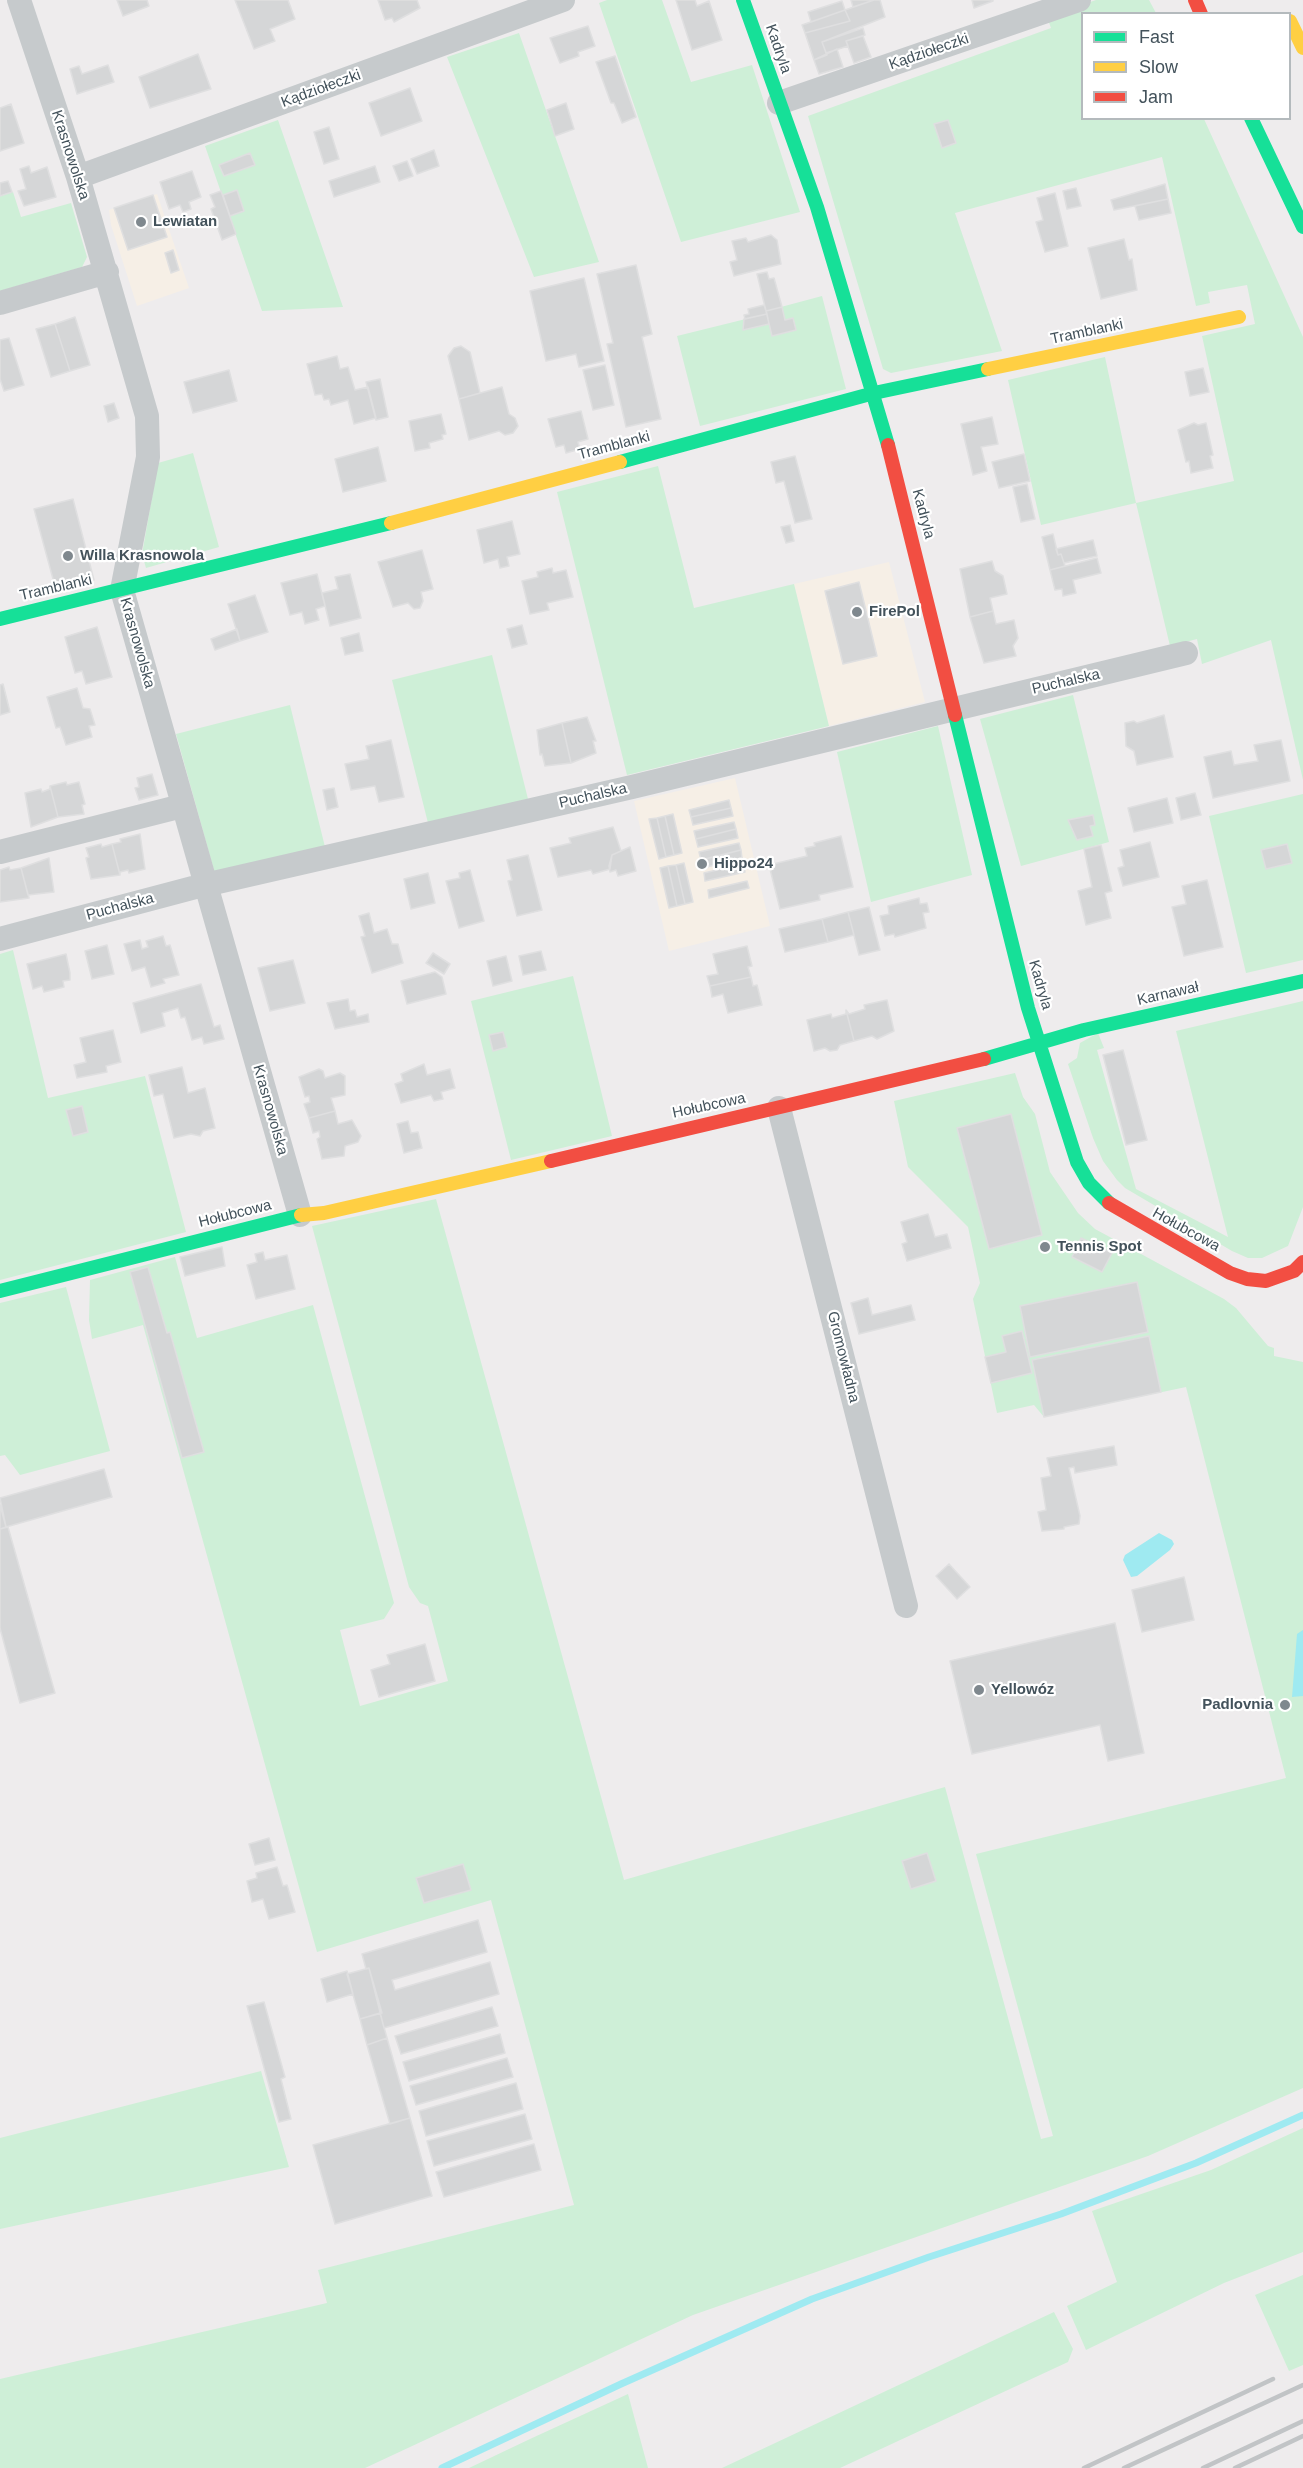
<!DOCTYPE html>
<meta charset="utf-8">
<style>
body{margin:0}
#map{position:relative;width:1303px;height:2468px;overflow:hidden;background:#eeeced;font-family:Helvetica,sans-serif}
canvas{display:block}
.legend{position:absolute;left:1081px;top:12px;width:210px;height:108px;box-sizing:border-box;background:#fff;border:2px solid #b4babd;margin:0;padding:8px 10px;list-style:none;font-size:18px;color:#43525b}
.legend li{display:flex;align-items:center;gap:12px;height:30px}
.legend b{width:30px;border:2px solid #b4babd}
</style>
<div id="map">
<canvas width="1303" height="2468"></canvas>
<ul class="legend">
<li><b style="height:8px;background:#16e098"></b>Fast</li>
<li><b style="height:8px;background:#ffcf43"></b>Slow</li>
<li><b style="height:8px;background:#f24e42"></b>Jam</li>
</ul>
</div>
<script>
const ctx = document.querySelector('canvas').getContext('2d');
ctx.lineJoin = 'round';
function fillPath(path, color) {
  ctx.fillStyle = color;
  ctx.fill(path, 'evenodd');
}
function shape(rows) {
  const path = new Path2D();
  for (const r of rows) {
    path.moveTo(r[0], r[1]);
    for (let i = 2; i < r.length; i += 2) path.lineTo(r[i], r[i + 1]);
  }
  return path;
}
function strokePath(path, color, width, dash) {
  ctx.strokeStyle = color;
  ctx.lineWidth = width;
  ctx.lineCap = dash ? 'butt' : 'round';
  ctx.setLineDash(dash || []);
  ctx.stroke(path);
}
function label(font, color, halo, rows, align = 'center') {
  ctx.font = font + ' Helvetica,sans-serif';
  ctx.lineWidth = 4.5;
  ctx.setLineDash([]);
  ctx.textBaseline = 'middle';
  ctx.strokeStyle = halo;
  ctx.fillStyle = color;
  for (const [text, x, y, turn = 0] of rows) {
    ctx.save();
    ctx.translate(x, y);
    ctx.rotate((+turn || 0) * Math.PI / 180);
    ctx.textAlign = isNaN(turn) ? turn : align;
    if (halo) ctx.strokeText(text, 0, 0);
    ctx.fillText(text, 0, 0);
    ctx.restore();
  }
}
fillPath(shape([
 [157,194,189,288,137,306,111,225,109,210],
 [889,562,925,702,829,726,794,584],
 [735,778,770,926,669,951,634,801]
]), '#f6efe6');
fillPath(shape([
 [607,0,662,0,691,82,752,65,800,212,681,242,599,3],
 [1096,0,1149,0,1156,13,1082,14,1082,118,1204,119,1303,337,1303,780,1271,640,1202,664,1197,639,1170,646,1136,503,1041,525,1008,380,1105,357,1136,503,1234,481,1202,336,1255,324,1247,285,1208,292,1210,303,1196,306,1162,157,955,213,1002,351,891,373,883,369,808,116,1051,28,1047,17],
 [519,33,599,262,534,277,447,57],
 [278,120,343,307,262,311,205,146],
 [13,192,21,217,71,203,87,257,82,267,0,291,0,196],
 [822,296,846,389,700,426,677,336,766,314,766,311],
 [193,453,219,547,146,568,142,554,158,463],
 [658,466,694,608,794,584,829,726,627,775,557,492],
 [492,655,528,799,428,823,392,680],
 [1073,695,1109,842,1021,866,980,719],
 [290,705,325,847,215,874,176,734],
 [938,726,972,875,871,902,837,752],
 [1303,794,1303,960,1246,973,1209,816],
 [13,950,48,1098,145,1076,186,1232,0,1280,0,954],
 [573,976,612,1136,511,1160,471,1001],
 [1303,1001,1303,1207,1288,1246,1262,1258,1248,1258,1232,1251,1125,1188,1117,1180,1103,1161,1093,1138,1068,1064,1077,1058,1080,1043,1098,1033,1104,1048,1097,1050,1136,1189,1228,1237,1176,1031],
 [1015,1073,1023,1097,1035,1114,1050,1172,1078,1213,1095,1229,1224,1299,1236,1308,1268,1346,1274,1348,1274,1356,1303,1362,1303,2088,1148,2156,693,2315,365,2468,0,2468,0,2379,327,2303,318,2270,574,2205,491,1900,317,1952,143,1325,92,1339,89,1320,90,1280,175,1257,197,1338,313,1305,394,1603,384,1619,340,1630,360,1706,448,1681,428,1606,420,1603,409,1587,312,1226,436,1199,624,1880,945,1787,1041,2139,1053,2136,976,1854,1286,1778,1186,1387,1044,1417,1034,1405,997,1413,973,1299,980,1283,968,1227,908,1167,894,1101],
 [66,1287,110,1451,20,1475,5,1455,0,1456,0,1303],
 [261,2071,289,2167,0,2229,0,2138],
 [1303,2128,1303,2252,1224,2283,1086,2350,1067,2306,1117,2282,1092,2211,1211,2170],
 [1303,2275,1303,2365,1289,2371,1255,2295],
 [1054,2312,1073,2349,1068,2362,840,2468,722,2468],
 [628,2394,648,2468,469,2468,530,2439]
]), '#ceefd7');
fillPath(shape([
 [1159,1533,1172,1540,1174,1544,1170,1550,1137,1576,1131,1577,1123,1560,1125,1555],
 [1303,1630,1303,1696,1292,1697,1297,1634]
]), '#9feaf1');
strokePath(shape([
 [442,2468,621,2384,812,2299,929,2257,1061,2214,1196,2163,1303,2115]
]), '#9feaf1', 7);
const building = shape([
 [117,0,147,0,149,6,123,16,117,0],
 [235,0,288,0,295,19,270,29,275,41,254,49,235,0],
 [378,0,417,0,420,8,394,22,392,18,385,20,378,0],
 [676,0,695,0,697,6,709,1,722,40,692,50,676,0],
 [851,0,874,0,853,7,851,0],
 [874,0,880,0,885,17,822,42,827,55,814,60,805,33,850,21,845,10,874,0],
 [972,0,993,0,993,1,974,8,972,0],
 [842,1,845,10,811,22,808,12,842,1],
 [845,10,850,21,805,33,802,25,845,10],
 [588,26,595,46,578,52,579,56,560,63,550,38,588,26],
 [863,28,865,35,846,41,848,46,826,53,822,42,863,28],
 [863,36,871,57,854,63,846,41,863,36],
 [837,49,843,67,819,74,814,60,837,49],
 [198,54,211,89,150,108,139,77,198,54],
 [615,56,636,117,622,123,614,103,611,103,596,62,615,56],
 [108,65,114,82,77,94,70,69,79,66,82,74,108,65],
 [410,88,422,121,381,136,369,103,410,88],
 [566,103,574,129,555,136,547,110,566,103],
 [11,104,24,143,0,151,0,108,11,104],
 [948,120,956,143,942,148,934,124,948,120],
 [329,127,339,159,324,164,314,132,329,127],
 [434,150,439,166,417,174,411,159,434,150],
 [250,153,255,165,224,176,219,165,250,153],
 [407,161,413,176,399,181,393,166,407,161],
 [29,166,31,173,47,167,56,197,24,206,18,191,26,189,20,169,29,166],
 [375,166,380,182,334,197,329,181,375,166],
 [192,171,201,197,189,202,191,209,183,212,180,205,169,209,160,182,192,171],
 [8,181,12,192,0,196,0,183,8,181],
 [1165,184,1168,199,1114,210,1111,200,1165,184],
 [1076,188,1081,206,1067,209,1063,191,1076,188],
 [237,190,244,211,230,216,223,195,237,190],
 [221,191,236,234,222,240,211,209,215,207,210,195,221,191],
 [1055,193,1068,246,1045,252,1036,222,1043,220,1037,198,1055,193],
 [153,195,167,237,128,250,114,208,153,195],
 [1168,199,1171,213,1139,220,1135,206,1168,199],
 [771,235,777,240,781,264,734,276,730,262,737,260,732,241,746,238,748,242,771,235],
 [1124,239,1129,260,1132,259,1137,290,1101,299,1088,248,1124,239],
 [173,250,179,270,171,273,165,253,173,250],
 [636,265,652,334,642,337,661,419,626,427,607,344,613,343,597,274,636,265],
 [767,272,769,279,774,278,782,307,766,311,757,274,767,272],
 [584,278,604,361,579,367,576,354,546,361,530,291,584,278],
 [764,305,767,314,745,319,744,315,749,314,748,309,764,305],
 [782,307,785,320,793,318,796,330,772,336,766,311,782,307],
 [767,314,769,324,743,330,744,319,767,314],
 [75,317,90,365,70,371,55,324,75,317],
 [55,324,70,371,51,377,36,329,55,324],
 [9,338,24,385,4,391,0,379,0,340,9,338],
 [461,346,470,352,480,393,459,399,448,356,454,348,461,346],
 [337,356,340,369,348,367,355,390,368,387,376,418,354,424,348,400,331,405,329,399,324,400,322,394,315,395,307,364,337,356],
 [605,365,614,405,593,410,583,370,605,365],
 [1203,368,1209,392,1190,396,1185,372,1203,368],
 [229,370,237,401,193,413,184,382,229,370],
 [380,379,388,417,376,420,366,382,380,379],
 [502,387,509,414,515,418,518,426,513,433,505,435,499,431,469,440,459,399,502,387],
 [114,403,119,418,108,422,104,406,114,403],
 [581,411,588,439,578,442,580,449,566,453,564,445,556,447,548,419,581,411],
 [441,414,446,434,442,435,443,439,429,443,430,448,415,451,409,421,441,414],
 [992,417,998,444,981,447,987,471,973,475,961,424,992,417],
 [1194,423,1198,425,1206,423,1213,455,1210,456,1213,468,1191,473,1189,461,1186,462,1178,430,1194,423],
 [378,447,386,481,343,492,335,459,378,447],
 [1024,454,1030,481,999,488,992,462,1024,454],
 [795,456,812,519,795,523,784,481,776,483,771,462,795,456],
 [1027,484,1035,519,1021,522,1013,487,1027,484],
 [73,499,94,580,56,590,34,509,73,499],
 [512,521,520,554,507,557,509,566,500,568,498,559,484,563,477,530,512,521],
 [790,525,794,541,786,543,781,527,790,525],
 [1053,534,1058,555,1061,554,1065,566,1050,570,1042,537,1053,534],
 [1093,540,1097,556,1064,563,1061,554,1058,555,1056,549,1093,540],
 [422,550,433,589,421,592,423,601,420,608,414,609,408,603,393,607,378,562,422,550],
 [1097,558,1101,573,1073,580,1076,593,1063,596,1062,589,1055,590,1050,570,1097,558],
 [992,561,995,571,1003,576,1007,594,990,598,993,611,970,617,960,569,992,561],
 [552,568,553,573,566,570,573,597,547,603,549,610,530,614,522,581,538,577,537,572,552,568],
 [317,574,325,606,316,609,319,620,305,624,302,612,290,615,281,583,317,574],
 [350,574,361,618,330,626,322,593,338,589,335,577,350,574],
 [859,582,877,656,843,664,825,591,859,582],
 [255,595,268,632,240,641,228,604,255,595],
 [993,611,996,624,1014,620,1018,638,1013,646,1016,656,984,663,970,617,993,611],
 [522,625,527,644,512,648,507,629,522,625],
 [97,627,112,677,86,684,82,671,75,673,65,637,97,627],
 [237,629,240,641,215,650,211,639,237,629],
 [359,633,363,651,345,655,341,638,359,633],
 [3,684,10,712,0,715,0,685,3,684],
 [77,688,83,708,90,709,95,725,89,726,92,737,66,745,60,727,56,728,47,697,77,688],
 [1164,715,1173,757,1137,765,1134,751,1126,746,1125,723,1134,721,1137,723,1164,715],
 [587,717,596,741,593,741,596,753,571,763,562,723,587,717],
 [562,723,571,763,545,766,542,754,540,755,537,730,562,723],
 [391,740,404,797,379,802,375,786,351,790,345,764,369,759,366,746,391,740],
 [1281,740,1290,781,1213,798,1204,757,1231,751,1234,765,1258,761,1254,745,1281,740],
 [152,774,158,795,139,800,135,788,139,787,137,778,152,774],
 [66,782,67,785,79,782,85,804,82,805,84,814,58,817,50,786,66,782],
 [50,786,58,817,31,827,25,793,41,789,42,792,50,789,50,786],
 [334,788,338,807,327,810,323,790,334,788],
 [1195,793,1201,815,1181,820,1176,798,1195,793],
 [1167,798,1173,823,1134,832,1128,808,1167,798],
 [729,800,731,808,691,817,689,810,729,800],
 [731,808,733,816,693,825,691,817,731,808],
 [673,814,682,853,674,855,665,816,673,814],
 [1093,815,1095,825,1090,826,1093,836,1077,840,1068,820,1093,815],
 [665,816,674,855,666,857,657,818,665,816],
 [657,818,666,857,659,859,649,819,657,818],
 [734,822,736,829,696,839,694,831,734,822],
 [613,827,621,851,612,855,610,869,593,874,591,870,558,877,550,848,571,843,569,838,613,827],
 [736,829,738,838,698,847,696,839,736,829],
 [140,834,145,869,129,873,128,870,120,872,120,875,112,844,121,842,120,839,140,834],
 [841,836,853,887,819,895,820,900,780,909,769,865,807,856,805,848,815,846,814,843,841,836],
 [1150,842,1159,877,1123,886,1118,868,1124,866,1120,850,1150,842],
 [739,843,741,850,701,860,699,852,739,843],
 [101,844,102,847,112,844,120,875,91,879,86,858,89,857,86,848,101,844],
 [1287,844,1292,863,1266,869,1261,850,1287,844],
 [1101,845,1112,891,1105,893,1111,918,1086,925,1078,891,1092,887,1084,849,1101,845],
 [630,847,636,871,618,876,616,870,610,872,609,866,612,855,630,847],
 [741,850,742,858,703,868,701,860,741,850],
 [528,855,542,910,517,916,508,881,512,880,507,860,528,855],
 [49,858,54,892,28,895,21,868,49,858],
 [684,863,693,902,685,904,676,865,684,863],
 [743,864,745,872,705,881,704,873,743,864],
 [676,865,685,904,677,906,668,866,676,865],
 [668,866,677,906,669,908,660,868,668,866],
 [9,867,10,870,21,868,29,898,0,902,0,870,9,867],
 [470,870,484,921,459,928,446,881,460,878,459,873,470,870],
 [428,873,435,903,411,909,404,879,428,873],
 [1207,880,1223,947,1184,956,1172,907,1186,904,1182,886,1207,880],
 [747,881,749,888,709,898,708,890,747,881],
 [919,898,920,904,927,903,929,912,923,913,926,928,895,937,894,934,885,936,880,916,889,914,888,906,919,898],
 [869,907,880,950,859,955,848,912,869,907],
 [848,912,854,935,828,942,822,919,848,912],
 [369,913,374,933,387,929,392,944,398,944,403,963,372,973,361,937,365,936,359,916,369,913],
 [822,919,828,942,785,952,779,929,822,919],
 [163,936,166,946,170,945,179,975,163,979,165,983,151,987,145,967,132,971,124,944,140,940,142,949,148,947,146,941,163,936],
 [107,945,114,974,92,979,85,951,107,945],
 [747,946,752,966,748,967,751,977,710,986,707,976,718,974,713,954,747,946],
 [541,951,546,970,523,975,519,956,541,951],
 [433,953,450,964,444,974,426,963,433,953],
 [66,954,70,973,70,980,63,981,64,987,44,992,42,986,33,989,27,964,66,954],
 [506,956,512,981,493,986,487,961,506,956],
 [293,960,305,1003,270,1011,258,968,293,960],
 [435,972,442,977,446,994,407,1004,401,981,435,972],
 [751,977,753,986,757,985,762,1005,728,1013,723,994,712,997,710,986,751,977],
 [201,984,214,1027,220,1025,224,1039,204,1044,202,1037,192,1040,185,1017,181,1018,178,1008,162,1013,165,1026,141,1033,133,1003,201,984],
 [348,999,350,1011,355,1010,357,1017,368,1014,369,1022,335,1029,327,1003,348,999],
 [887,1000,894,1031,877,1039,872,1036,854,1041,846,1010,849,1014,865,1009,864,1005,887,1000],
 [846,1010,854,1041,840,1045,837,1050,830,1051,825,1048,814,1051,807,1020,831,1014,832,1018,846,1014,846,1010],
 [113,1030,121,1062,106,1066,107,1072,77,1078,74,1065,86,1062,80,1038,113,1030],
 [503,1032,507,1047,493,1051,489,1035,503,1032],
 [1123,1050,1147,1140,1126,1145,1103,1055,1123,1050],
 [424,1064,427,1075,450,1069,455,1088,441,1092,443,1099,434,1101,431,1095,401,1103,395,1084,403,1081,401,1074,424,1064],
 [182,1067,188,1093,205,1088,215,1128,203,1131,200,1136,191,1134,174,1138,163,1094,154,1096,149,1075,182,1067],
 [319,1069,323,1071,325,1078,340,1073,345,1076,345,1095,331,1098,335,1111,309,1118,304,1104,310,1102,309,1096,305,1097,299,1077,319,1069],
 [82,1106,88,1132,73,1136,66,1110,82,1106],
 [335,1111,338,1124,352,1120,361,1136,358,1142,345,1146,344,1156,322,1159,317,1139,320,1137,319,1131,313,1133,309,1118,335,1111],
 [1011,1114,1042,1235,989,1249,957,1128,1011,1114],
 [408,1121,411,1133,418,1132,422,1148,404,1153,397,1124,408,1121],
 [928,1214,935,1237,947,1234,951,1248,907,1261,902,1244,907,1242,901,1222,928,1214],
 [1081,1238,1112,1253,1102,1272,1072,1257,1081,1238],
 [222,1247,225,1266,185,1276,180,1257,222,1247],
 [263,1252,265,1260,287,1255,295,1289,256,1299,247,1265,257,1262,255,1254,263,1252],
 [148,1267,167,1333,170,1332,204,1452,182,1458,130,1272,148,1267],
 [1137,1282,1148,1332,1030,1357,1020,1306,1137,1282],
 [868,1298,872,1315,911,1305,915,1320,859,1334,851,1303,868,1298],
 [1022,1331,1032,1373,991,1383,985,1357,1006,1352,1002,1336,1022,1331],
 [1149,1336,1161,1392,1044,1417,1032,1360,1149,1336],
 [1114,1446,1117,1465,1075,1473,1074,1467,1069,1468,1080,1516,1079,1524,1064,1527,1064,1529,1042,1531,1038,1512,1046,1510,1041,1478,1051,1476,1047,1458,1114,1446],
 [104,1469,112,1497,6,1527,0,1498,104,1469],
 [0,1505,6,1527,0,1529,0,1505],
 [8,1527,55,1693,20,1703,0,1628,0,1529,8,1527],
 [949,1564,970,1587,957,1599,936,1576,949,1564],
 [1184,1577,1194,1620,1142,1632,1132,1590,1184,1577],
 [1115,1623,1144,1753,1108,1761,1100,1725,972,1754,950,1661,1115,1623],
 [425,1644,435,1681,379,1697,371,1670,390,1664,387,1655,425,1644],
 [269,1838,275,1860,255,1865,249,1844,269,1838],
 [927,1853,936,1881,911,1889,902,1861,927,1853],
 [463,1864,471,1890,424,1903,416,1878,463,1864],
 [277,1867,283,1886,287,1885,295,1912,269,1919,263,1899,252,1902,247,1881,257,1878,256,1873,277,1867],
 [478,1920,487,1952,392,1980,395,1990,490,1962,499,1994,384,2028,369,1968,366,1969,362,1954,478,1920],
 [369,1968,382,2013,360,2019,347,1974,369,1968],
 [347,1971,353,1994,327,2002,321,1979,347,1971],
 [264,2002,285,2077,281,2079,291,2119,279,2122,247,2006,264,2002],
 [492,2007,498,2026,401,2054,395,2036,492,2007],
 [380,2013,387,2038,367,2045,360,2019,380,2013],
 [500,2034,505,2053,409,2081,403,2062,500,2034],
 [387,2038,410,2118,390,2124,367,2045,387,2038],
 [507,2058,513,2077,416,2105,410,2086,507,2058],
 [516,2083,523,2109,426,2136,419,2111,516,2083],
 [525,2114,532,2139,434,2166,427,2141,525,2114],
 [410,2118,432,2196,335,2224,313,2145,410,2118],
 [534,2144,541,2170,444,2197,436,2172,534,2144]
]);
fillPath(building, '#d5d6d7');
strokePath(building, '#dfdfe0', 1.5);
strokePath(shape([
 [19,0,78,177,147,416,148,457,122,590,300,1215],
 [779,103,1079,0],
 [78,177,563,0],
 [0,303,107,272],
 [0,852,182,806],
 [0,939,196,887,632,787,1186,653],
 [779,1108,906,1606]
]), '#c6cacc', 24);
strokePath(shape([
 [743,0,817,207,888,445],
 [1251,118,1303,227],
 [620,462,874,393,988,369],
 [0,619,391,523],
 [955,715,1028,1008,1077,1162,1089,1183,1109,1203],
 [984,1059,1084,1030,1303,981],
 [0,1291,301,1215]
]), '#16e098', 14);
strokePath(shape([
 [1290,21,1303,48],
 [988,369,1239,317],
 [391,523,620,462],
 [301,1215,324,1213,551,1161]
]), '#ffcf43', 14);
strokePath(shape([
 [1195,0,1201,14],
 [888,445,955,715],
 [551,1161,984,1059],
 [1109,1203,1230,1273,1247,1279,1266,1281,1294,1271,1303,1262]
]), '#f24e42', 14);
strokePath(shape([
 [1084,2468,1273,2379],
 [1124,2468,1303,2385],
 [1203,2468,1303,2421],
 [1235,2468,1303,2436]
]), '#c1c4c6', 4.5);
for (const [x, y, r, color] of [
 [141,222,6,"#7f888e"],
 [68,556,6,"#7f888e"],
 [857,612,6,"#7f888e"],
 [702,864,6,"#7f888e"],
 [1045,1247,6,"#7f888e"],
 [979,1690,6,"#7f888e"],
 [1285,1705,6,"#7f888e"]
]) {
  const dot = new Path2D();
  dot.arc(x, y, r, 0, 2 * Math.PI);
  ctx.fillStyle = color;
  ctx.fill(dot);
  strokePath(dot, '#fff', 2);
}
label('15px', '#43525b', '#fff', [
 ["Kadryla",778,49,71],
 ["Kądziołeczki",929,52,-19],
 ["Kądziołeczki",321,89,-20],
 ["Krasnowolska",70,155,72],
 ["Tramblanki",1087,332,-12],
 ["Tramblanki",614,446,-15],
 ["Kadryla",923,514,75],
 ["Tramblanki",56,588,-13],
 ["Krasnowolska",137,643,74],
 ["Puchalska",1066,682,-13],
 ["Puchalska",593,796,-13],
 ["Puchalska",120,907,-15],
 ["Kadryla",1040,985,74],
 ["Karnawał",1168,994,-13],
 ["Hołubcowa",709,1106,-12],
 ["Krasnowolska",270,1110,74],
 ["Hołubcowa",235,1214,-14],
 ["Hołubcowa",1186,1230,29],
 ["Gromowładna",843,1357,76]
]);
label('bold 15px', '#43525b', '#fff', [
 ["Lewiatan",153,222],
 ["Willa Krasnowola",80,556],
 ["FirePol",869,612],
 ["Hippo24",714,864],
 ["Tennis Spot",1057,1247],
 ["Yellowóz",991,1690],
 ["Padlovnia",1273,1705,"right"]
], 'left');
</script>
